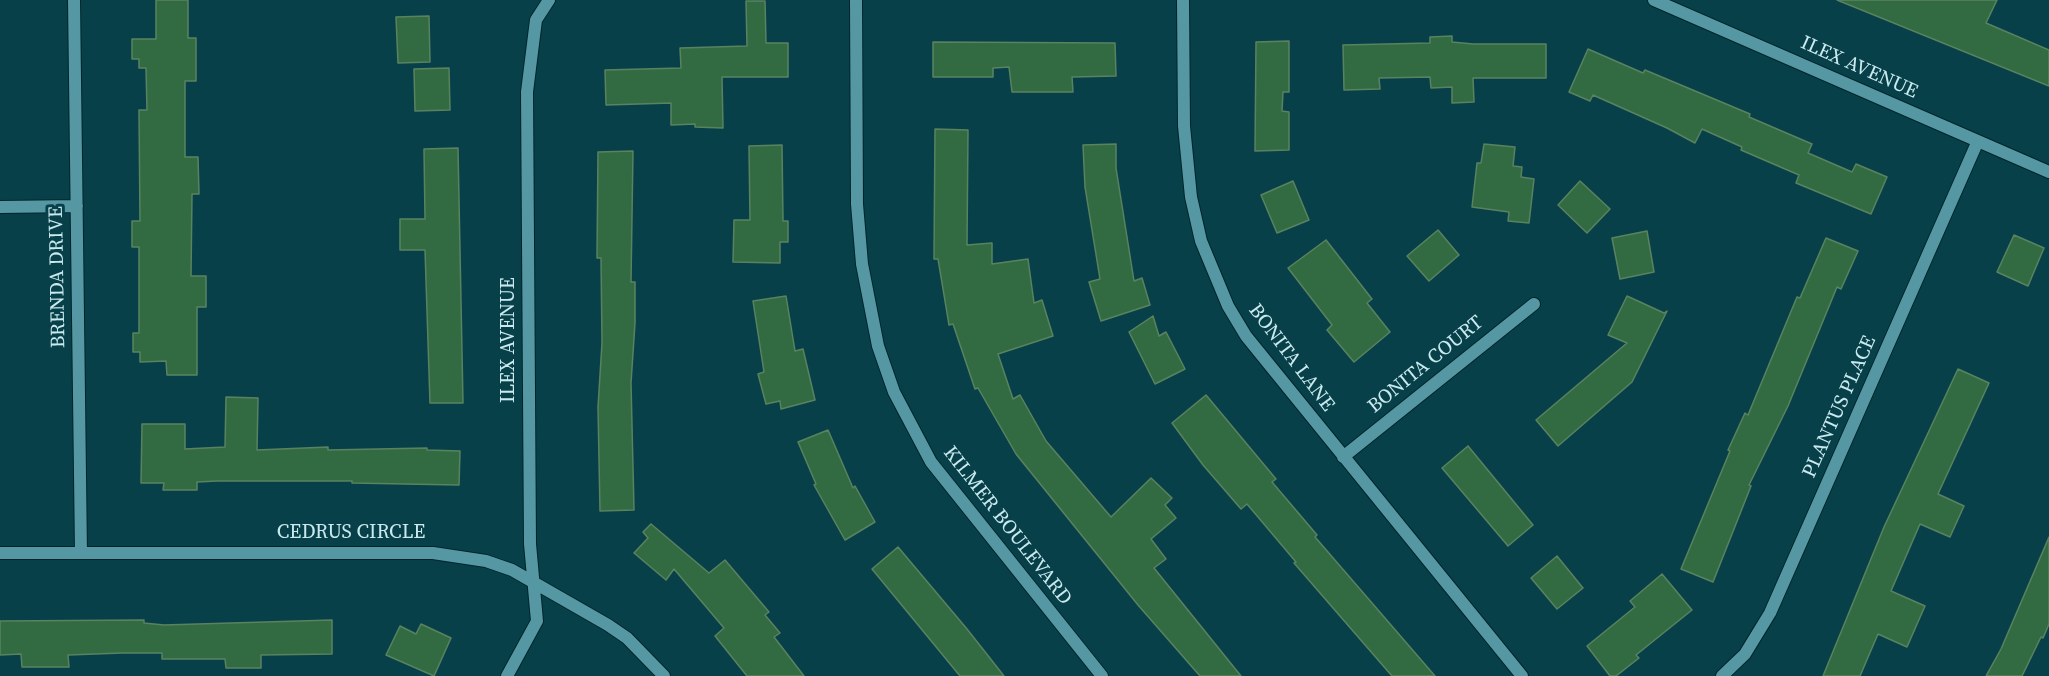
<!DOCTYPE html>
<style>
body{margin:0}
canvas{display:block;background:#084049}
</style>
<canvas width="2049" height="676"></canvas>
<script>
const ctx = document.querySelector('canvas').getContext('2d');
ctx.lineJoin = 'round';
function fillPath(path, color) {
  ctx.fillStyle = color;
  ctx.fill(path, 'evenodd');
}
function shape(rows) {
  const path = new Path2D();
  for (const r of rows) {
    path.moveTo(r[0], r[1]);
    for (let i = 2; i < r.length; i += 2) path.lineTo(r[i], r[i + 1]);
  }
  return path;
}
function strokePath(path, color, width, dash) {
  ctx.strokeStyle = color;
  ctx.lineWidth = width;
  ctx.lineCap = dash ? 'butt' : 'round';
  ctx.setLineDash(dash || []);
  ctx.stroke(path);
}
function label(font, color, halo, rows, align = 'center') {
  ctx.font = font + ' "Source Serif 4",serif';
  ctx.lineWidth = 6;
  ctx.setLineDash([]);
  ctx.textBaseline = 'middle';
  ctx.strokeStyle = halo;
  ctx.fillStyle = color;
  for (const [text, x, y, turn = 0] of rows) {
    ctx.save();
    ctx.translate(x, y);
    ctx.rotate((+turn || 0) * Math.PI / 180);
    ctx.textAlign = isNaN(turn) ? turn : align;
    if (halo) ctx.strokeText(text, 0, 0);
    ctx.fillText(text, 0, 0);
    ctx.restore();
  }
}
const building = shape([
 [156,0,188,0,188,38,196,38,196,81,185,81,185,157,198,157,199,194,192,194,191,276,206,276,206,307,197,307,197,375,167,375,166,361,140,362,140,352,133,352,133,333,139,333,139,247,132,247,132,221,140,221,139,110,147,110,146,68,139,68,139,59,132,59,132,39,156,39,156,0],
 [1837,0,1997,0,1986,23,2049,50,2049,86,1837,0],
 [746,1,765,1,766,43,788,43,788,77,722,77,723,128,695,127,695,124,671,125,671,103,606,105,605,70,681,68,680,48,747,46,746,1],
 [429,16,430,62,398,63,396,17,429,16],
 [1452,36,1452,42,1473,44,1546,44,1546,78,1473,78,1474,102,1452,103,1452,87,1431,88,1430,77,1379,78,1380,89,1344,90,1343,45,1430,43,1430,37,1452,36],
 [1289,41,1289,92,1283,92,1282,111,1289,112,1289,150,1255,151,1256,42,1289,41],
 [933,42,1115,43,1116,76,1072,77,1073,92,1012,92,1009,67,993,68,993,77,933,77,933,42],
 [1588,49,1643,73,1645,70,1750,114,1749,117,1812,144,1808,153,1852,172,1856,164,1887,177,1871,214,1796,183,1799,175,1741,150,1742,147,1702,129,1695,143,1667,128,1593,95,1590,101,1569,92,1588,49],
 [449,68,450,110,415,111,414,69,449,68],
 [935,129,968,130,967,245,992,243,992,264,1028,259,1034,303,1042,300,1053,336,998,354,1013,399,1020,395,1046,441,1111,517,1151,478,1172,498,1165,505,1176,518,1151,539,1166,559,1154,568,1241,676,1200,676,1138,605,1016,454,978,388,975,389,953,324,949,325,938,259,934,259,935,129],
 [1116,144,1116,168,1134,281,1142,278,1150,305,1101,321,1089,282,1100,279,1085,187,1083,145,1116,144],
 [1484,144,1515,147,1513,166,1522,167,1521,177,1534,179,1529,223,1508,221,1509,212,1472,207,1477,163,1481,163,1484,144],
 [782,145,783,221,788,221,788,242,780,242,780,263,733,262,734,220,750,220,749,146,782,145],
 [458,148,463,403,430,403,425,250,400,250,400,219,425,219,424,149,458,148],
 [633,151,631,282,635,282,635,323,631,383,634,510,600,511,598,407,602,343,601,258,597,258,598,152,633,151],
 [1293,181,1309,220,1277,233,1261,195,1293,181],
 [1580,181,1610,209,1587,233,1558,205,1580,181],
 [1438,230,1459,255,1429,281,1407,256,1438,230],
 [1647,231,1654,272,1620,279,1612,238,1647,231],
 [2014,235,2044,248,2028,286,1997,272,2014,235],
 [1826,238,1858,251,1841,289,1837,287,1788,406,1749,485,1751,486,1713,582,1681,569,1730,451,1728,450,1745,413,1748,415,1797,297,1800,298,1826,238],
 [1326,240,1372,299,1367,303,1390,332,1354,362,1327,330,1332,325,1288,268,1326,240],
 [786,296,795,351,803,349,815,400,781,409,780,401,766,404,758,374,764,372,753,301,786,296],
 [1627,296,1664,313,1667,311,1632,382,1558,446,1536,420,1627,343,1608,335,1627,296],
 [1153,316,1159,336,1166,332,1185,369,1155,384,1129,332,1153,316],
 [1958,369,1989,383,1938,494,1964,506,1950,537,1920,524,1891,591,1925,606,1907,647,1878,634,1860,676,1823,676,1884,527,1958,369],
 [1206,395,1276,479,1272,482,1317,535,1315,537,1435,676,1392,676,1294,563,1296,562,1247,504,1241,509,1203,465,1172,423,1206,395],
 [226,397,258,398,257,450,328,447,328,450,427,448,427,450,460,451,459,485,352,483,352,481,217,481,197,482,197,490,163,490,164,483,141,483,142,424,185,424,185,449,225,447,226,397],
 [828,430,853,488,855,486,875,522,845,540,814,485,816,484,798,442,828,430],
 [1468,446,1533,525,1508,546,1442,468,1468,446],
 [651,524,709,573,725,560,769,612,765,615,780,633,774,637,804,676,747,676,715,636,724,628,674,569,666,580,634,553,648,538,643,532,651,524],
 [2049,537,2049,624,2043,638,2041,637,2022,676,1986,676,2001,649,2049,537],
 [898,547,967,629,1004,676,960,676,872,569,898,547],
 [1557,556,1583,588,1557,609,1531,578,1557,556],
 [1662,574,1692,610,1636,655,1639,658,1616,676,1610,676,1587,646,1635,607,1630,601,1662,574],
 [144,620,144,623,164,625,332,620,332,654,261,655,261,668,226,668,225,659,162,659,162,653,122,653,68,655,69,667,22,667,21,654,0,655,0,621,144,620],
 [421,624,451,638,434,676,386,655,400,626,416,634,421,624]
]);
fillPath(building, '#326b41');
strokePath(building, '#598261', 1.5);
const street = shape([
 [74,0,81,553],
 [856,0,857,204,862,264,878,346,894,392,931,462,1102,676],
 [1183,0,1184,126,1191,197,1201,241,1228,306,1246,336,1522,676],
 [1654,0,2049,172],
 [0,207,77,206],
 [1343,457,1534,304],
 [0,553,433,553,486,561,512,570,608,625,627,638,664,676],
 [507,676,537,621,530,544,527,92,536,20,549,0],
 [1722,676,1745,654,1770,613,1977,143]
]);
strokePath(street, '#01252b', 14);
strokePath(street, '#5597a3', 12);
label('20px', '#caeaf0', '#084049', [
 ["ILEX AVENUE",1859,68,24],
 ["BRENDA DRIVE",58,277,-91],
 ["ILEX AVENUE",509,340,-90],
 ["BONITA LANE",1291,358,53],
 ["BONITA COURT",1426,365,-39],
 ["PLANTUS PLACE",1840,407,-66],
 ["KILMER BOULEVARD",1007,526,52],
 ["CEDRUS CIRCLE",351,533]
]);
</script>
